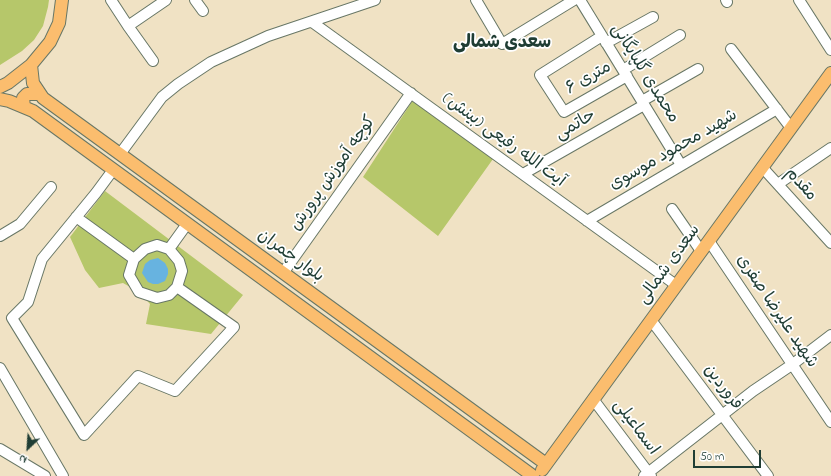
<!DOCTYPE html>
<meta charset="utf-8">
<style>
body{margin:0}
#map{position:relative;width:831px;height:476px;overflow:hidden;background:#f0e2c4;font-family:"Indie Flower",sans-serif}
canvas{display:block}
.north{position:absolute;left:8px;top:428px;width:40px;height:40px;-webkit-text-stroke:3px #fff;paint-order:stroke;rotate:205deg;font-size:11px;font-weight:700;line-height:16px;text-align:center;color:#1f3d34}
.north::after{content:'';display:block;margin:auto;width:14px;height:18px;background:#1f3d34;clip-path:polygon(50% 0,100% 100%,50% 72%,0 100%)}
.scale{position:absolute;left:693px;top:450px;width:68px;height:18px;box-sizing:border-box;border:2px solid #1f3d34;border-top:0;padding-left:5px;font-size:12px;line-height:14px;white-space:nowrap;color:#1f3d34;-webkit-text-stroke:3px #fff;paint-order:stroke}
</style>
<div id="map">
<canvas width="831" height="476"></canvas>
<div class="north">N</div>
<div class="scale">50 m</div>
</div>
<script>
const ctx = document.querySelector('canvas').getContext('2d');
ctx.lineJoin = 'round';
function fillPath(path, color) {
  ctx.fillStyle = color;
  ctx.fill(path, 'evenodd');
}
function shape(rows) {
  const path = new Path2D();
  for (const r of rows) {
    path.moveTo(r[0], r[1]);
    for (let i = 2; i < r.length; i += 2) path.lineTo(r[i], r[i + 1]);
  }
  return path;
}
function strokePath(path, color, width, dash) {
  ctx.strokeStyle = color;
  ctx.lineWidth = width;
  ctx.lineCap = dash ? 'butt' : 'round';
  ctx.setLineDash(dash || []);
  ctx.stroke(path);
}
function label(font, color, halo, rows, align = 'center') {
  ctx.font = font + ' "Indie Flower","Playpen Sans Arabic",sans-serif';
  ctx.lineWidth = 3.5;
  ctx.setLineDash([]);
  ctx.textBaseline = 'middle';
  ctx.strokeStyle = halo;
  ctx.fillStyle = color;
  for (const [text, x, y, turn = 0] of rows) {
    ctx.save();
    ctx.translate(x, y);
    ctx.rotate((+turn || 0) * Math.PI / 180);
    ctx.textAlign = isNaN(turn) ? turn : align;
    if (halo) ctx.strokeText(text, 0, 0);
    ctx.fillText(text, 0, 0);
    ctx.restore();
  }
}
fillPath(shape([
 [0,0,49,0,48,7,43,26,34,40,22,51,0,65],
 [413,100,493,159,438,236,363,177],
 [105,191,243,295,211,334,146,324,150,304,139,292,123,283,99,288,85,270,70,237]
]), '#b6c76a');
fillPath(shape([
 [158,258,165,263,168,269,168,274,165,281,158,284,153,284,148,282,142,273,145,264,150,260]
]), '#67b3e0');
const minor = shape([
 [111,0,128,26,153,61],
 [195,0,203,11],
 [476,0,502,44,574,0],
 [580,0,681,165],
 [726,0,727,2],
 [799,0,831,50],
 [312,22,676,285],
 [128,26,166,0],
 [602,36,540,75,564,112,627,76],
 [606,43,653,17],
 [731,49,791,128],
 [623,70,680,35],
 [642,101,698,69],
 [120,154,162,97,178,84,211,62,268,36,375,0],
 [762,167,831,243],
 [113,170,96,193,42,259,28,302,12,318,84,435,138,376,175,391,234,327,177,287],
 [523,174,644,105],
 [778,184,831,148],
 [672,209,701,251],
 [76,217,134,259],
 [587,221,777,109],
 [0,236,20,224,51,187],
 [709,241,831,422],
 [157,245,169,249,179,261,182,271,177,287,169,295,157,298,139,292,129,275,134,259,145,249,157,245],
 [169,249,187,224],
 [283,273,411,93],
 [651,320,768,476],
 [0,368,63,476],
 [593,399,651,476],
 [0,449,45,476],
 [644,476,753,391,793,364,831,335]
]);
const major = shape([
 [31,65,33,83,43,98,546,464],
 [0,87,8,83,31,65,50,42,59,23,62,0],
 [0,99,9,101,33,111,533,476],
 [24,107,23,98,27,94,40,94],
 [542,470,831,73]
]);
strokePath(minor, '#687766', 12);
strokePath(major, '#687766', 14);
strokePath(minor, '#fff', 10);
strokePath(major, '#fbbd6e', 12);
label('17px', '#1f3d34', '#fff', [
 ["محمدی گلپایگانی",644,74,58],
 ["۶ متری",589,79,-30],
 ["حاتمی",576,126,-30],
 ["آیت الله رفیعی (بینش)",503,141,36],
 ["شهید محمود موسوی",674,151,-30],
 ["کوچه آموزش پرورش",334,174,-55],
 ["مقدم",800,185,48],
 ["بلوار چمران",290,257,36],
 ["سعدی شمالی",670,265,-54],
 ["شهید علیرضا صفری",776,312,56],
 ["فروردین",722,388,53],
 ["اسماعیلی",635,428,53]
]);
label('bold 18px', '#1f3d34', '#fff', [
 ["سعدی شمالی",502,44]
]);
</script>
